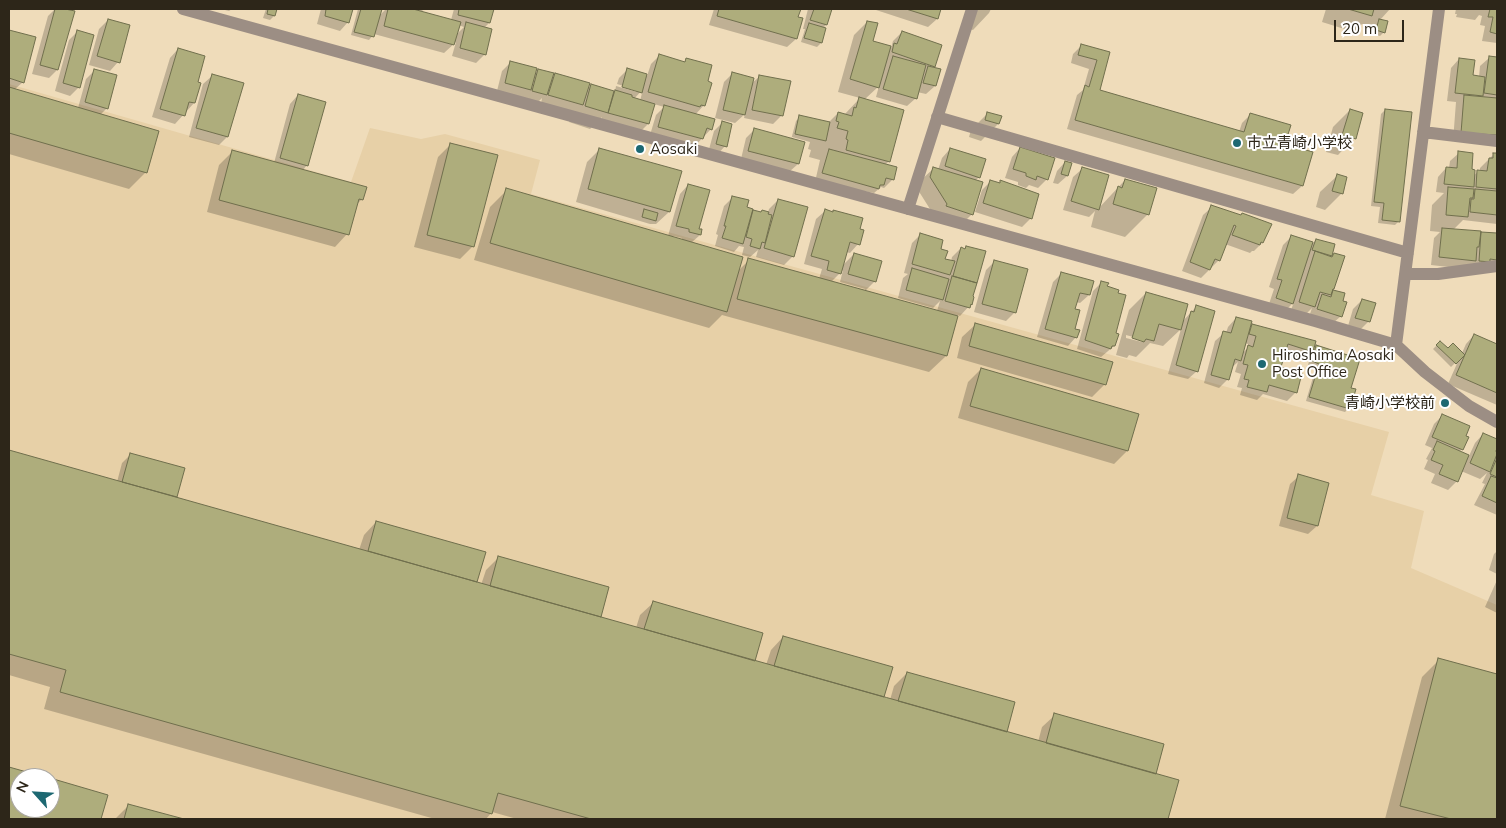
<!DOCTYPE html>
<meta charset="utf-8">
<style>
body{margin:0}
#map{position:relative;width:1506px;height:828px;overflow:hidden;background:#efdcba;font-family:Mulish,sans-serif}
canvas{display:block}
.frame{position:absolute;inset:0;border:10px solid #2d2619;pointer-events:none}
.north{position:absolute;left:10px;top:768px;width:50px;height:50px;box-sizing:border-box;background:#fff;border:1px solid #aba8a3;border-radius:50%;rotate:296deg;font-size:14px;font-weight:700;line-height:20px;text-align:center;color:#2d2619}
.north::after{content:'';display:block;margin:auto;width:18px;height:22px;background:#1d6872;clip-path:polygon(50% 0,100% 100%,50% 72%,0 100%)}
.scale{position:absolute;left:1334px;top:20px;width:70px;height:22px;box-sizing:border-box;border:2px solid #2d2619;border-top:0;padding-left:6px;font-size:15px;line-height:18px;white-space:nowrap;color:#2d2619;-webkit-text-stroke:4px #fff;paint-order:stroke}
</style>
<div id="map">
<canvas width="1506" height="828"></canvas>
<div class="frame"></div>
<div class="north">N</div>
<div class="scale">20 m</div>
</div>
<script>
const ctx = document.querySelector('canvas').getContext('2d');
ctx.lineJoin = 'round';
function fillPath(path, color) {
  ctx.fillStyle = color;
  ctx.fill(path, 'evenodd');
}
function shape(rows) {
  const path = new Path2D();
  for (const r of rows) {
    path.moveTo(r[0], r[1]);
    for (let i = 2; i < r.length; i += 2) path.lineTo(r[i], r[i + 1]);
  }
  return path;
}
function strokePath(path, color, width, dash) {
  ctx.strokeStyle = color;
  ctx.lineWidth = width;
  ctx.lineCap = dash ? 'butt' : 'round';
  ctx.setLineDash(dash || []);
  ctx.stroke(path);
}
function label(font, color, halo, rows, align = 'center') {
  ctx.font = font + ' Mulish,"Noto Sans JP",sans-serif';
  ctx.lineWidth = 4;
  ctx.setLineDash([]);
  ctx.textBaseline = 'middle';
  ctx.strokeStyle = halo;
  ctx.fillStyle = color;
  for (const [text, x, y, turn = 0] of rows) {
    ctx.save();
    ctx.translate(x, y);
    ctx.rotate((+turn || 0) * Math.PI / 180);
    ctx.textAlign = isNaN(turn) ? turn : align;
    if (halo) ctx.strokeText(text, 0, 0);
    ctx.fillText(text, 0, 0);
    ctx.restore();
  }
}
fillPath(shape([
 [9,84,351,182,370,128,421,139,445,134,540,160,531,194,1389,432,1371,495,1424,511,1411,568,1497,605,1497,819,9,819],
 [20,778,50,778,50,808,20,808]
]), '#e7d0a7');
fillPath(shape([
 [55,9,61,9,73,12,57,70,49,78,32,74,48,16],
 [221,9,232,9,229,11],
 [266,9,276,9,274,16,270,20,263,18],
 [321,9,352,9,348,22,340,31,317,24],
 [358,9,381,9,379,16,386,9,424,9,421,12,451,20,454,9,493,9,489,23,484,28,485,54,476,63,452,56,456,42,444,53,374,34,369,40,351,35],
 [458,25,464,27,456,35],
 [714,9,799,9,797,17,801,19,796,39,787,47,709,25],
 [808,9,831,9,826,25,823,28,825,29,821,43,817,47,801,42,805,29,803,29],
 [873,9,940,9,937,19,928,27],
 [972,9,991,9,989,13,973,30,966,28],
 [1326,9,1390,9,1380,20,1384,32,1380,36,1373,34,1374,28,1362,24,1354,32,1322,22],
 [1456,9,1497,9,1497,43,1482,41,1485,26,1480,25,1482,16,1479,15,1475,20,1456,17,1457,14,1455,14],
 [108,20,118,62,110,71,89,65,99,29],
 [867,22,872,42,891,48,893,41,902,32,934,66,932,68,939,70,935,86,926,94,917,92,916,98,907,106,876,97,879,86,864,100,889,161,885,165,893,179,884,188,881,187,874,193,815,182,820,160,809,157,811,150,808,149,810,142,792,137,792,140,804,143,798,164,789,172,741,159,746,138,755,129,791,140,796,121,800,117,828,123,838,113,844,115,860,98,838,92,854,35],
 [9,31,35,38,23,82,14,90,78,108,86,79,95,70,107,108,100,115,146,172,129,189,9,154],
 [78,31,79,87,70,96,55,91,69,40],
 [1082,45,1109,53,1098,90,1239,132,1242,123,1250,115,1283,145,1311,153,1302,186,1293,194,1067,129,1077,95,1083,90,1089,69,1071,63,1073,54],
 [178,49,194,103,175,124,152,117,170,58],
 [659,56,684,63,687,59,704,105,695,115,711,129,694,147,650,135,656,115,664,107,654,104,648,124,640,132,601,121,602,117,590,129,569,122,571,113,541,104,542,98,533,107,497,91,502,71,511,62,534,74,539,70,551,79,555,75,587,89,591,85,611,96,615,92,616,86,637,92,637,90,617,84,619,78,627,70,647,76,651,64],
 [643,89,640,101,634,99],
 [1489,58,1497,59,1497,136,1453,141,1456,102,1447,101,1451,68,1459,59,1472,76,1479,77,1480,66],
 [732,74,751,84,760,76,782,115,773,124,744,118,745,114,735,123,715,118,724,82],
 [212,76,227,137,219,145,189,137,203,84],
 [298,95,307,165,302,171,362,199,355,206,347,234,335,247,207,212,219,165,232,152,274,163,290,104],
 [1350,110,1354,138,1338,155,1326,152,1333,127],
 [1385,110,1399,221,1395,225,1378,223,1380,207,1371,206,1381,114],
 [988,113,1000,117,998,124,981,141,969,137,971,130],
 [722,123,725,146,717,155,708,153,714,131],
 [451,144,473,246,460,259,414,247,438,157],
 [1020,148,1047,179,1038,188,1029,185,1026,188,1018,185,1018,182,1005,178,1012,157],
 [600,149,669,212,656,224,650,224,576,202,587,162],
 [950,149,979,177,975,181,972,214,959,227,935,217,918,190,920,181,933,169,938,170,942,158],
 [1459,153,1473,176,1478,172,1480,172,1480,168,1494,154,1497,155,1497,224,1463,220,1453,230,1497,234,1497,261,1466,269,1431,265,1434,238,1440,232,1430,231,1432,205,1444,193,1436,192,1438,177,1446,168,1449,168,1450,161],
 [1065,162,1071,163,1067,176,1058,184,1053,183,1057,171],
 [1082,169,1098,209,1125,180,1148,214,1125,237,1091,227,1095,211,1089,217,1063,210,1073,177],
 [1337,176,1342,193,1325,210,1316,207,1320,192],
 [990,182,998,184,1001,182,1031,218,1022,227,975,212,982,190],
 [688,185,700,235,691,243,738,271,749,260,819,279,822,269,804,264,816,219,825,211,832,213,834,211,859,230,858,244,850,253,846,252,842,266,854,254,875,281,864,292,937,311,940,301,933,308,898,298,903,278,908,274,904,273,912,243,921,234,939,250,944,260,951,262,952,257,961,248,964,250,967,247,984,252,971,297,971,304,960,316,957,315,946,356,929,372,722,315,709,328,474,260,490,207,507,190,668,236,680,194],
 [673,236,682,238,681,240,672,238],
 [843,270,840,282,865,289,864,292,831,282],
 [733,197,745,208,760,213,768,213,769,209,778,200,793,256,784,265,756,257,758,250,750,257,742,255,744,247,739,246,734,252,715,246,718,235,716,234,724,206],
 [1212,207,1240,216,1242,214,1262,243,1254,251,1252,251,1250,253,1225,244,1219,260,1201,278,1182,271,1203,215],
 [1292,236,1313,243,1316,240,1334,245,1329,260,1334,255,1343,257,1333,291,1343,294,1341,316,1332,324,1309,317,1312,308,1305,315,1291,310,1294,302,1284,312,1268,307,1274,289,1269,287,1283,245],
 [995,261,1014,313,1006,321,974,312,986,270],
 [1062,273,1089,295,1080,303,1076,302,1074,310,1073,330,1076,337,1068,346,1037,337,1053,282],
 [1102,282,1106,287,1114,334,1114,346,1101,357,1077,349,1093,291],
 [1146,293,1182,322,1196,307,1197,371,1188,379,1168,374,1181,329,1163,346,1150,343,1136,357,1129,355,1127,358,1116,355,1129,310],
 [1126,335,1144,340,1142,342,1126,338],
 [1362,300,1374,304,1368,322,1360,330,1348,326,1353,309],
 [1236,318,1248,330,1253,325,1312,351,1316,347,1350,389,1349,408,1345,412,1306,401,1316,367,1308,365,1312,351,1304,360,1284,354,1280,368,1301,374,1295,393,1287,401,1263,394,1257,400,1240,395,1242,388,1237,387,1241,374,1235,372,1238,362,1230,369,1228,379,1219,388,1204,383,1215,341,1224,333,1226,333,1228,327],
 [1244,343,1248,344,1248,348,1241,354],
 [975,325,1105,384,1092,397,957,358,962,337],
 [1474,335,1497,345,1497,405,1448,384,1459,359,1451,367,1433,349,1440,342,1448,350,1462,353,1466,344],
 [981,369,1137,415,1127,451,1114,464,958,418,968,382],
 [1442,416,1462,449,1459,452,1469,456,1475,443,1483,434,1497,440,1497,445,1494,453,1497,450,1497,515,1474,505,1485,484,1482,483,1487,473,1480,479,1461,471,1457,481,1448,490,1431,483,1435,474,1424,469,1428,460,1426,459,1432,448,1425,445,1434,424],
 [9,451,117,482,122,463,131,454,184,469,175,498,359,550,364,535,376,522,484,553,476,583,481,585,486,570,498,558,599,618,636,628,640,615,653,603,754,661,766,665,771,650,783,637,882,698,890,700,894,686,907,673,1005,732,1038,742,1042,727,1055,715,1154,774,1177,781,1166,819,517,819,492,812,486,819,435,819,44,709,50,687,9,675],
 [1299,476,1317,526,1308,534,1279,526,1290,484],
 [1497,551,1497,574,1489,570,1494,554],
 [1497,580,1497,613,1485,607],
 [1439,660,1497,675,1497,819,1385,819,1422,677],
 [9,768,44,778,20,778,20,808,50,808,50,780,106,795,99,819,9,819],
 [128,806,179,819,115,819]
]), '#0003');
const building = shape([
 [55,9,65,9,75,11,58,70,40,65,55,9],
 [268,9,277,9,275,16,267,14,268,9],
 [326,9,353,9,349,23,325,16,326,9],
 [361,9,382,9,374,37,354,32,361,9],
 [388,9,413,9,461,22,454,45,384,26,388,9],
 [459,9,494,9,490,23,458,15,459,9],
 [719,9,801,9,798,17,803,18,797,39,717,16,719,9],
 [814,9,832,9,827,25,810,20,814,9],
 [906,9,941,9,938,19,906,9],
 [1348,9,1374,9,1372,16,1348,9],
 [1490,9,1497,9,1497,34,1490,32,1493,17,1488,17,1490,9],
 [108,19,130,25,120,63,97,56,108,19],
 [1379,19,1388,21,1385,33,1376,30,1379,19],
 [867,21,878,23,873,41,891,46,879,88,850,79,867,21],
 [466,22,492,29,486,55,460,48,466,22],
 [809,23,826,28,822,43,804,38,809,23],
 [9,30,36,37,24,83,9,78,9,30],
 [77,30,94,35,80,88,63,83,77,30],
 [902,31,942,45,935,67,892,52,894,43,897,44,902,31],
 [1081,44,1110,52,1100,90,1244,132,1250,113,1291,125,1285,144,1313,152,1303,186,1075,120,1085,85,1089,87,1097,60,1078,55,1081,44],
 [178,48,205,56,198,82,201,83,195,103,189,102,185,116,160,109,178,48],
 [659,54,685,62,686,58,712,65,708,81,712,83,705,106,701,105,700,107,648,92,659,54],
 [893,56,926,65,917,99,883,89,893,56],
 [1489,56,1497,57,1497,95,1484,93,1489,56],
 [1459,58,1475,60,1473,75,1485,77,1483,96,1455,93,1459,58],
 [510,61,537,68,531,90,505,83,510,61],
 [928,66,941,69,936,86,923,83,928,66],
 [627,68,647,74,642,93,622,87,627,68],
 [94,69,117,75,108,109,85,102,94,69],
 [538,69,554,73,547,95,532,91,538,69],
 [732,72,754,78,745,115,723,110,732,72],
 [555,73,590,83,583,105,548,95,555,73],
 [212,74,244,83,228,137,196,128,212,74],
 [759,75,791,81,783,116,752,110,759,75],
 [591,84,614,91,608,113,585,106,591,84],
 [9,87,159,131,147,173,9,133,9,87],
 [615,90,632,95,632,97,655,104,649,124,608,113,615,90],
 [298,94,326,102,308,166,280,158,298,94],
 [1464,95,1497,98,1497,135,1461,133,1464,95],
 [859,97,904,110,890,162,846,150,848,140,846,139,848,131,837,128,839,122,836,121,838,112,852,116,854,107,856,108,859,97],
 [664,105,715,119,712,130,707,128,703,139,658,127,664,105],
 [1350,109,1363,113,1356,139,1342,135,1350,109],
 [1385,109,1412,112,1400,222,1382,220,1384,203,1374,202,1385,109],
 [987,112,1002,116,999,124,985,120,987,112],
 [799,115,830,122,826,141,795,134,799,115],
 [722,121,732,124,727,147,716,144,722,121],
 [754,128,805,142,799,164,748,151,754,128],
 [450,143,498,155,474,247,427,235,450,143],
 [1020,147,1055,158,1048,180,1037,176,1036,180,1026,176,1026,173,1013,169,1020,147],
 [599,148,682,171,670,212,588,189,599,148],
 [950,148,986,159,980,178,945,166,950,148],
 [829,149,897,167,894,180,886,178,884,185,880,185,879,189,822,173,829,149],
 [232,150,367,187,363,200,359,199,349,235,219,200,232,150],
 [1458,151,1473,153,1472,169,1475,170,1474,187,1444,184,1446,167,1457,168,1458,151],
 [1493,153,1497,153,1497,189,1476,187,1477,170,1487,171,1489,158,1493,158,1493,153],
 [1065,161,1072,163,1068,176,1061,174,1065,161],
 [933,167,983,182,973,215,946,206,947,204,930,177,933,167],
 [1082,167,1109,175,1099,210,1071,201,1082,167],
 [1337,174,1347,177,1343,194,1332,191,1337,174],
 [1125,179,1157,188,1149,215,1113,204,1118,186,1122,188,1125,179],
 [990,180,1000,183,1000,180,1039,194,1032,219,983,203,990,180],
 [688,184,710,190,699,229,702,229,701,235,689,232,689,229,676,226,688,184],
 [1448,187,1474,189,1473,198,1470,198,1468,217,1446,215,1448,187],
 [506,188,743,257,727,312,490,243,506,188],
 [1475,189,1497,191,1497,215,1470,212,1471,199,1474,199,1475,189],
 [732,196,749,200,747,207,753,209,743,244,722,238,726,226,724,226,732,196],
 [778,199,808,207,794,257,764,248,778,199],
 [1211,205,1241,215,1242,213,1272,224,1263,243,1261,242,1260,245,1232,235,1236,226,1234,225,1220,261,1215,259,1210,270,1190,262,1211,205],
 [644,209,658,213,656,221,642,217,644,209],
 [825,209,833,212,833,210,863,218,860,229,864,230,860,245,850,242,841,274,827,270,829,261,811,256,825,209],
 [753,210,761,212,762,210,769,212,768,214,772,215,765,243,762,242,760,249,750,246,752,239,746,237,753,210],
 [1442,228,1481,231,1479,247,1477,247,1476,261,1439,257,1442,228],
 [1481,232,1497,233,1497,260,1490,259,1490,262,1479,261,1481,232],
 [920,233,943,240,941,249,948,251,945,259,955,261,950,275,912,264,920,233],
 [1291,235,1313,242,1293,304,1276,298,1282,280,1277,279,1291,235],
 [1316,239,1335,244,1332,256,1312,250,1316,239],
 [966,246,986,251,977,283,953,276,961,247,965,249,966,246],
 [1315,251,1332,257,1334,253,1345,256,1334,289,1333,289,1331,295,1320,292,1315,307,1299,302,1315,251],
 [854,253,882,261,876,282,848,274,854,253],
 [748,258,958,316,947,356,737,299,748,258],
 [994,260,1028,269,1016,313,982,304,994,260],
 [912,268,949,279,943,300,906,290,912,268],
 [1061,272,1094,281,1090,295,1080,293,1075,309,1080,310,1075,329,1080,330,1077,338,1045,329,1061,272],
 [952,276,977,283,973,296,974,297,972,305,971,304,970,308,945,301,952,276],
 [1101,281,1109,283,1107,286,1119,290,1118,293,1126,295,1116,333,1119,334,1115,346,1112,346,1111,349,1085,340,1101,281],
 [1333,290,1345,293,1343,301,1347,302,1342,317,1317,309,1322,294,1331,297,1333,290],
 [1146,292,1188,304,1181,330,1159,324,1154,341,1146,339,1144,342,1132,338,1146,292],
 [1362,299,1376,303,1370,322,1355,318,1362,299],
 [1196,305,1215,311,1198,372,1176,365,1191,311,1194,312,1196,305],
 [1236,317,1252,321,1241,361,1235,359,1229,380,1211,375,1223,331,1231,333,1236,317],
 [975,323,1113,362,1106,385,969,346,975,323],
 [1252,324,1316,341,1313,352,1288,344,1281,367,1302,373,1297,393,1269,385,1267,392,1247,387,1249,380,1244,379,1248,365,1243,364,1248,345,1253,347,1256,336,1249,334,1252,324],
 [1474,334,1497,344,1497,393,1456,375,1474,334],
 [1440,341,1448,348,1453,343,1465,355,1456,364,1436,345,1440,341],
 [1316,345,1360,359,1351,388,1356,389,1350,409,1309,397,1319,364,1312,361,1316,345],
 [981,368,1139,414,1128,451,970,406,981,368],
 [1442,414,1470,426,1466,436,1469,437,1463,450,1432,437,1442,414],
 [1483,433,1497,439,1497,448,1496,451,1497,454,1490,472,1470,463,1483,433],
 [1437,441,1469,455,1458,482,1439,474,1443,465,1431,460,1435,451,1433,450,1437,441],
 [9,450,1179,780,1168,819,591,819,498,793,492,814,60,692,66,670,9,654,9,450],
 [130,453,185,468,177,497,122,482,130,453],
 [1497,458,1497,477,1490,474,1497,458],
 [1298,474,1329,483,1318,526,1287,518,1298,474],
 [1491,476,1497,478,1497,503,1482,496,1491,476],
 [376,521,486,552,477,582,368,551,376,521],
 [498,556,609,587,601,617,490,586,498,556],
 [653,601,763,633,755,661,644,629,653,601],
 [783,636,893,667,884,697,774,666,783,636],
 [1438,658,1497,674,1497,819,1451,819,1400,806,1438,658],
 [907,672,1015,702,1007,732,898,701,907,672],
 [1054,713,1164,744,1156,774,1046,743,1054,713],
 [9,767,48,778,20,778,20,808,50,808,50,778,108,795,101,819,9,819,9,767],
 [128,804,184,819,124,819,128,804]
]);
fillPath(building, '#aead7c');
strokePath(building, '#706f4d', 1);
strokePath(shape([
 [183,9,1315,321,1396,345,1425,372,1469,406,1497,422],
 [937,117,1408,253],
 [1423,132,1497,141],
 [908,209,972,9],
 [1405,274,1438,274,1497,266],
 [1396,345,1439,9]
]), '#9c8e84', 12);
for (const [x, y, r, color] of [
 [1237,143,5,"#1d6872"],
 [640,149,5,"#1d6872"],
 [1262,364,5,"#1d6872"],
 [1445,403,5,"#1d6872"]
]) {
  const dot = new Path2D();
  dot.arc(x, y, r, 0, 2 * Math.PI);
  ctx.fillStyle = color;
  ctx.fill(dot);
  strokePath(dot, '#fff', 2);
}
label('15px', '#2d2619', '#fff', [
 ["市立青崎小学校",1247,143],
 ["Aosaki",650,149],
 ["Hiroshima Aosaki",1272,355],
 ["Post Office",1272,372],
 ["青崎小学校前",1435,403,"right"]
], 'left');
</script>
